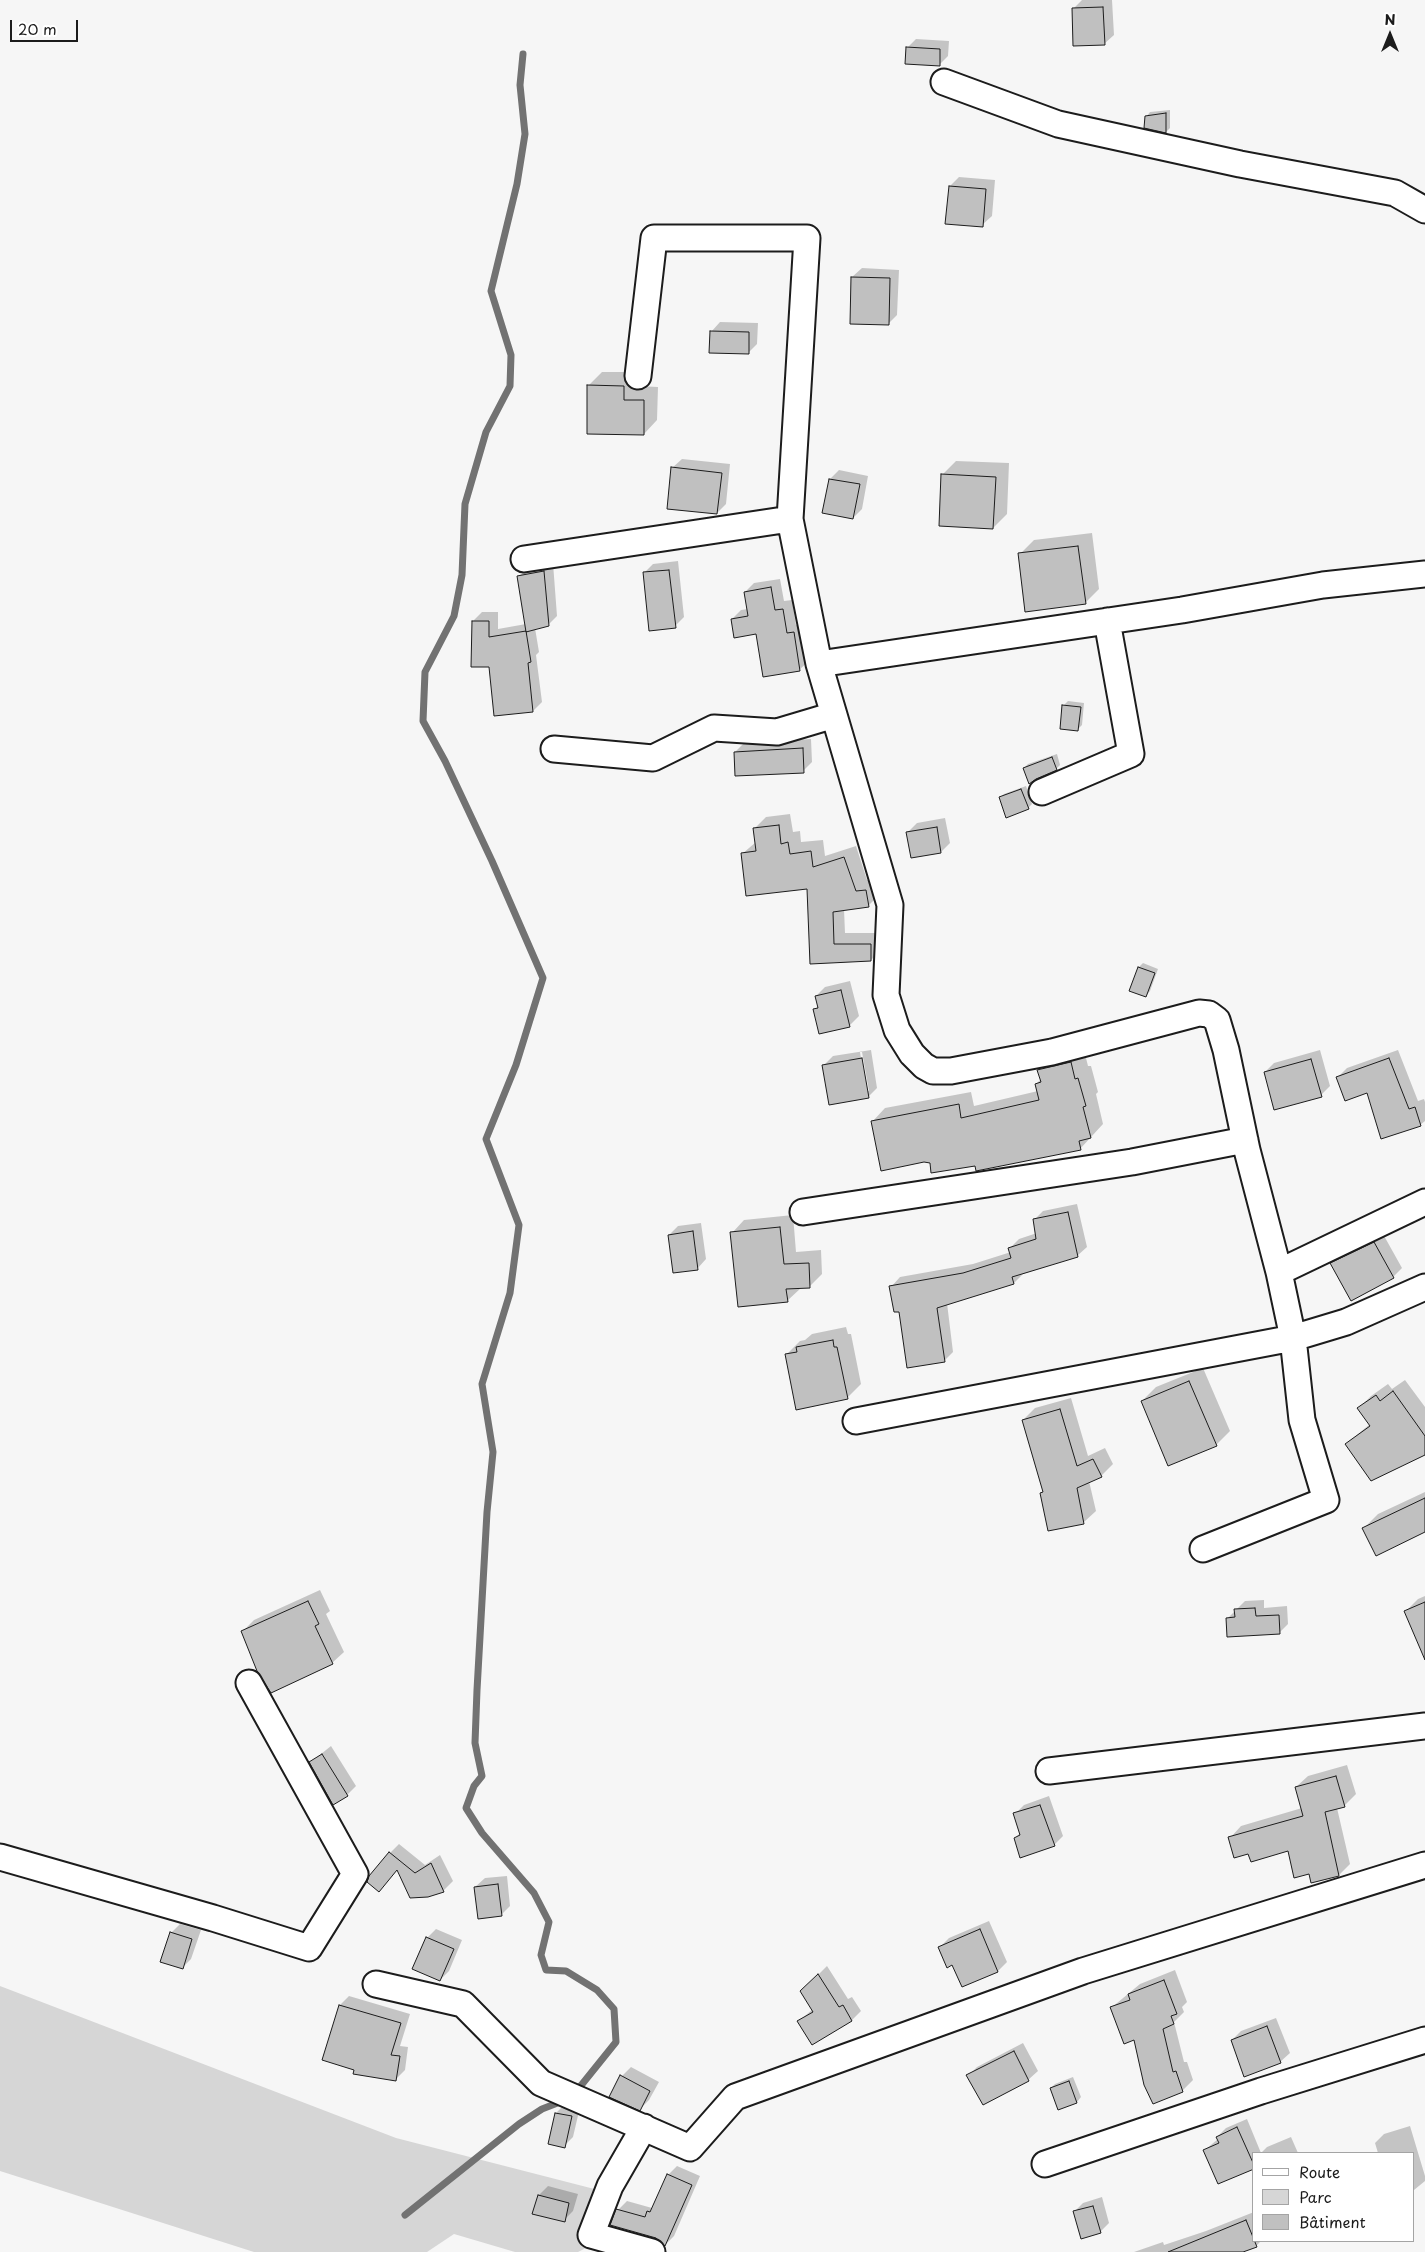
<!DOCTYPE html>
<meta charset="utf-8">
<style>
body{margin:0}
#map{position:relative;width:1425px;height:2252px;overflow:hidden;background:#f6f6f6;font-family:"Playpen Sans",sans-serif}
canvas{display:block}
.legend{position:absolute;left:1252px;top:2152px;width:162px;height:90px;box-sizing:border-box;background:#fff;border:1px solid #a4a4a4;margin:0;padding:6px 9px;list-style:none;font-size:15px;color:#1c1c1c}
.legend li{display:flex;align-items:center;gap:10px;height:25px}
.legend b{width:25px;border:1px solid #a4a4a4}
.north{position:absolute;left:1365px;top:10px;width:50px;height:50px;-webkit-text-stroke:4px #fff;paint-order:stroke;rotate:0deg;font-size:14px;font-weight:700;line-height:20px;text-align:center;color:#1c1c1c}
.north::after{content:'';display:block;margin:auto;width:18px;height:22px;background:#1c1c1c;clip-path:polygon(50% 0,100% 100%,50% 72%,0 100%)}
.scale{position:absolute;left:10px;top:20px;width:68px;height:22px;box-sizing:border-box;border:2px solid #1c1c1c;border-top:0;padding-left:6px;font-size:15px;line-height:18px;white-space:nowrap;color:#1c1c1c;-webkit-text-stroke:4px #fff;paint-order:stroke}
</style>
<div id="map">
<canvas width="1425" height="2252"></canvas>
<ul class="legend">
<li><b style="height:6px;background:#fff"></b>Route</li>
<li><b style="height:14px;background:#d6d6d6"></b>Parc</li>
<li><b style="height:14px;background:#c0c0c0"></b>Bâtiment</li>
</ul>
<div class="north">N</div>
<div class="scale">20 m</div>
</div>
<script>
const ctx = document.querySelector('canvas').getContext('2d');
ctx.lineJoin = 'round';
function fillPath(path, color) {
  ctx.fillStyle = color;
  ctx.fill(path, 'evenodd');
}
function shape(rows) {
  const path = new Path2D();
  for (const r of rows) {
    path.moveTo(r[0], r[1]);
    for (let i = 2; i < r.length; i += 2) path.lineTo(r[i], r[i + 1]);
  }
  return path;
}
function strokePath(path, color, width, dash) {
  ctx.strokeStyle = color;
  ctx.lineWidth = width;
  ctx.lineCap = dash ? 'butt' : 'round';
  ctx.setLineDash(dash || []);
  ctx.stroke(path);
}
fillPath(shape([
 [0,1986,396,2138,606,2192,586,2248,578,2252,515,2252,454,2234,427,2252,254,2252,0,2171]
]), '#d6d6d6');
fillPath(shape([
 [1082,0,1112,0,1114,35,1104,44,1073,9],
 [916,39,949,41,948,56,939,65,907,48],
 [1170,110,1170,128,1166,132,1146,117,1150,112],
 [959,177,995,180,992,216,982,225,950,186],
 [862,268,899,270,897,315,888,324,852,277],
 [720,322,758,323,757,344,748,353,711,332],
 [602,372,638,372,638,386,658,387,657,420,644,434,588,386],
 [682,459,730,464,726,504,717,513,672,468],
 [956,461,1009,463,1007,514,993,528,942,475],
 [839,470,868,476,862,509,853,518,830,479],
 [1092,533,1099,589,1085,603,1020,554,1034,540],
 [678,561,684,617,675,626,644,573,653,564],
 [553,563,557,616,548,625,535,628,539,652,536,655,542,702,533,711,490,666,473,621,482,612,498,612,498,629,526,624,518,577,528,568],
 [780,579,784,601,792,600,796,625,803,624,809,661,799,670,758,632,732,619,741,610,748,609,745,592,754,583],
 [1068,701,1084,703,1082,725,1078,729,1064,705],
 [811,739,812,762,803,771,735,752,744,743],
 [1057,754,1060,765,1056,769,1024,768,1028,764],
 [1026,786,1032,804,1028,808,1000,798,1004,794],
 [790,814,793,832,800,831,801,842,823,840,825,856,856,846,867,880,878,879,880,894,868,906,844,909,845,933,883,933,883,948,871,960,811,963,808,887,742,854,756,842,754,829,766,817],
 [945,818,950,843,941,852,908,832,917,823],
 [1143,963,1158,969,1150,991,1146,996,1130,990,1139,967],
 [850,981,859,1016,849,1026,815,1010,818,1006,816,996,825,987],
 [871,1050,877,1088,868,1097,824,1065,833,1056],
 [860,1052,862,1052,869,1091,866,1091],
 [1084,1050,1088,1066,1091,1066,1098,1092,1096,1094,1103,1124,1080,1149,976,1164,931,1162,872,1122,885,1108,971,1092,974,1106,1038,1091,1036,1084,1041,1079,1039,1070,1052,1057],
 [1320,1050,1330,1086,1321,1095,1265,1072,1274,1063],
 [1398,1050,1418,1101,1424,1099,1425,1102,1425,1121,1420,1125,1368,1091,1337,1078,1347,1068],
 [1077,1204,1087,1247,1077,1256,1023,1274,1014,1283,947,1303,953,1352,944,1361,900,1310,891,1287,900,1277,973,1264,1011,1252,1010,1248,1019,1239,1037,1233,1034,1220,1043,1211],
 [793,1215,796,1252,821,1250,822,1274,809,1287,801,1288,787,1301,732,1233,744,1220],
 [701,1223,706,1259,697,1269,669,1235,678,1226],
 [1383,1234,1402,1268,1393,1277,1332,1264,1341,1255],
 [846,1327,848,1334,851,1334,861,1384,847,1398,786,1355,800,1341,805,1340,812,1334],
 [1203,1368,1230,1431,1216,1445,1142,1401,1156,1387],
 [1405,1380,1425,1407,1425,1454,1372,1480,1346,1444,1370,1424,1359,1408,1371,1396,1388,1384,1392,1389],
 [1071,1398,1088,1456,1105,1448,1113,1464,1101,1476,1089,1481,1096,1511,1084,1522,1049,1530,1041,1494,1044,1491,1023,1420,1035,1408],
 [1425,1492,1425,1531,1364,1528,1378,1514],
 [320,1590,330,1611,326,1614,344,1652,332,1663,242,1632,254,1620],
 [1425,1596,1425,1658,1406,1611,1418,1599],
 [1264,1600,1264,1608,1287,1606,1288,1624,1279,1633,1228,1618,1245,1601],
 [331,1746,356,1786,347,1795,311,1762],
 [1347,1765,1356,1794,1344,1806,1337,1808,1350,1864,1339,1875,1310,1873,1289,1849,1249,1853,1230,1838,1241,1826,1302,1808,1296,1787,1308,1776],
 [1049,1796,1063,1836,1054,1845,1015,1838,1021,1832,1015,1814,1024,1805],
 [399,1844,425,1865,440,1855,453,1881,444,1890,428,1896,398,1869,379,1890,390,1853],
 [507,1876,510,1906,501,1915,475,1887,485,1878],
 [989,1921,1007,1962,998,1971,953,1964,940,1947,949,1938],
 [180,1924,201,1930,191,1959,182,1968,171,1933],
 [436,1929,462,1940,449,1971,440,1980,427,1938],
 [827,1966,848,1999,852,1997,861,2011,852,2020,812,2043,799,2021,813,2009,802,1991],
 [1175,1970,1187,2002,1182,2007,1184,2012,1174,2022,1184,2062,1187,2062,1193,2080,1182,2091,1135,2039,1111,2008,1140,1984],
 [349,1996,410,2014,400,2046,408,2047,405,2070,396,2079,323,2059,340,2005],
 [1276,2018,1290,2053,1280,2062,1232,2040,1241,2031],
 [1023,2043,1038,2071,1028,2080,983,2104,968,2076,977,2067],
 [631,2067,659,2082,649,2100,640,2109,622,2076],
 [1073,2077,1081,2097,1077,2102,1059,2108,1051,2088,1055,2084],
 [565,2104,580,2107,573,2137,564,2146,556,2113],
 [1247,2119,1261,2153,1267,2147,1291,2137,1298,2153,1254,2153,1254,2168,1205,2150,1218,2139,1217,2137,1226,2128],
 [1410,2126,1425,2176,1425,2181,1414,2190,1414,2153,1378,2153,1375,2143,1384,2134],
 [677,2166,700,2176,674,2236,665,2245,618,2210,627,2201,652,2208,668,2175],
 [548,2186,578,2194,573,2211,564,2220,539,2195],
 [1102,2197,1109,2223,1100,2232,1074,2212,1083,2203],
 [1254,2212,1254,2241,1261,2241,1256,2246,1240,2252,1134,2252,1163,2242,1164,2245,1206,2231]
]), '#0003');
strokePath(shape([
 [523,54,520,85,525,134,517,184,491,291,511,355,510,386,486,432,465,504,462,575,454,616,425,672,423,721,445,761,492,861,543,978,516,1065,486,1139,519,1225,510,1293,482,1384,493,1452,487,1512,477,1690,475,1743,482,1776,474,1786,466,1808,482,1833,534,1893,549,1922,541,1955,546,1970,566,1971,597,1990,614,2009,616,2042,579,2088],
 [405,2215,519,2124,542,2109,560,2102]
]), '#727272', 7);
const building = shape([
 [1103,7,1105,45,1073,46,1072,8,1103,7],
 [906,47,940,49,940,66,905,64,906,47],
 [1166,113,1166,133,1144,128,1145,116,1166,113],
 [949,186,986,189,983,227,945,224,949,186],
 [851,277,890,278,889,325,850,324,851,277],
 [710,331,749,332,749,354,709,353,710,331],
 [587,385,624,386,624,400,644,400,644,435,587,434,587,385],
 [671,467,722,473,717,514,667,509,671,467],
 [941,474,996,477,993,529,939,526,941,474],
 [829,479,860,484,853,519,822,513,829,479],
 [1078,546,1086,604,1025,612,1018,553,1078,546],
 [669,570,676,628,649,631,643,572,669,570],
 [544,571,549,626,526,632,517,576,544,571],
 [771,587,775,610,783,609,787,633,794,632,800,671,763,677,756,634,734,638,731,619,748,616,744,592,771,587],
 [472,621,489,621,489,637,526,631,531,662,528,663,533,712,494,716,489,667,471,667,472,621],
 [1062,705,1081,707,1078,731,1060,729,1062,705],
 [803,748,804,773,735,776,734,752,803,748],
 [1052,757,1057,770,1036,779,1029,784,1023,768,1052,757],
 [1021,789,1029,809,1006,818,999,797,1021,789],
 [779,825,781,844,788,842,790,854,811,851,813,867,844,857,856,891,866,890,869,907,833,912,834,944,871,944,871,961,810,964,807,889,746,896,741,853,756,851,753,828,779,825],
 [937,827,941,853,911,858,906,832,937,827],
 [1138,967,1155,973,1146,997,1129,991,1138,967],
 [841,990,850,1027,819,1034,813,1009,818,1008,815,996,841,990],
 [862,1058,869,1098,829,1105,822,1065,862,1058],
 [1389,1058,1409,1109,1415,1107,1421,1126,1381,1139,1367,1093,1345,1101,1336,1077,1389,1058],
 [1311,1059,1322,1097,1274,1110,1264,1072,1311,1059],
 [1071,1062,1075,1079,1078,1078,1086,1106,1083,1107,1091,1138,1079,1141,1081,1150,976,1171,975,1166,931,1173,930,1163,924,1162,881,1171,871,1121,959,1104,961,1118,1039,1100,1035,1084,1041,1082,1037,1070,1071,1062],
 [1068,1212,1078,1257,1012,1277,1014,1284,937,1308,945,1362,907,1368,899,1312,894,1312,889,1286,963,1273,1011,1258,1008,1248,1036,1239,1033,1219,1068,1212],
 [780,1227,784,1264,809,1263,810,1288,786,1289,788,1302,738,1307,730,1232,780,1227],
 [693,1231,698,1270,673,1273,668,1235,693,1231],
 [1374,1242,1394,1278,1351,1301,1330,1263,1374,1242],
 [833,1340,834,1347,837,1347,848,1399,796,1410,785,1354,797,1352,796,1347,833,1340],
 [1189,1381,1217,1446,1168,1466,1141,1401,1189,1381],
 [1393,1391,1425,1436,1425,1455,1371,1481,1345,1444,1370,1426,1357,1408,1376,1395,1380,1401,1393,1391],
 [1060,1409,1077,1466,1093,1459,1102,1477,1077,1488,1084,1524,1048,1531,1040,1493,1043,1492,1022,1420,1060,1409],
 [1425,1498,1425,1532,1376,1556,1362,1528,1425,1498],
 [308,1601,319,1624,315,1626,333,1664,271,1693,257,1671,241,1631,308,1601],
 [1425,1602,1425,1660,1404,1611,1425,1602],
 [1255,1608,1256,1616,1279,1615,1280,1634,1227,1637,1226,1618,1235,1617,1234,1609,1255,1608],
 [322,1754,348,1796,333,1805,309,1762,322,1754],
 [1336,1776,1345,1807,1325,1812,1339,1876,1311,1883,1309,1874,1294,1878,1288,1851,1251,1862,1248,1854,1234,1858,1228,1837,1303,1816,1295,1787,1336,1776],
 [1040,1805,1055,1846,1020,1858,1014,1838,1020,1835,1013,1813,1040,1805],
 [389,1852,415,1873,431,1863,444,1892,428,1897,410,1898,397,1870,379,1892,367,1882,369,1876,389,1852],
 [498,1884,502,1916,478,1919,474,1887,498,1884],
 [980,1929,998,1972,962,1987,952,1965,947,1968,938,1947,980,1929],
 [170,1932,192,1939,183,1969,160,1962,170,1932],
 [426,1937,454,1949,440,1981,412,1969,426,1937],
 [818,1974,839,2007,843,2005,852,2021,812,2045,797,2021,813,2012,800,1991,818,1974],
 [1164,1980,1177,2014,1171,2016,1174,2024,1163,2029,1173,2072,1176,2071,1183,2092,1153,2104,1144,2085,1134,2040,1124,2044,1110,2007,1130,2000,1128,1994,1164,1980],
 [339,2005,401,2023,391,2055,400,2056,396,2081,353,2074,354,2070,322,2060,339,2005],
 [1267,2026,1281,2063,1244,2077,1231,2040,1267,2026],
 [1014,2051,1029,2081,983,2105,966,2075,1014,2051],
 [620,2075,650,2091,640,2111,609,2097,620,2075],
 [1069,2081,1077,2103,1058,2110,1050,2088,1069,2081],
 [555,2113,572,2116,565,2148,548,2144,555,2113],
 [1237,2127,1254,2165,1254,2169,1218,2184,1203,2150,1219,2143,1216,2137,1237,2127],
 [667,2174,692,2185,665,2246,656,2238,610,2225,616,2209,645,2217,647,2211,650,2212,667,2174],
 [538,2195,569,2203,565,2222,532,2214,538,2195],
 [1093,2206,1101,2233,1081,2239,1073,2211,1093,2206],
 [1246,2220,1257,2247,1243,2252,1168,2252,1246,2220]
]);
fillPath(building, '#c0c0c0');
strokePath(building, '#1c1c1c', 1);
const street = shape([
 [944,82,1058,124,1240,164,1395,193,1425,210],
 [638,376,654,238,807,238,790,519,819,664,890,905,886,995,897,1030,912,1054,924,1066,933,1071,951,1071,1052,1052,1199,1013,1209,1014,1217,1020,1226,1050,1247,1150,1279,1272,1293,1338,1302,1420,1326,1500,1203,1549],
 [524,559,790,519],
 [819,664,1182,610,1323,585,1425,574],
 [554,749,653,758,714,728,777,732,834,715],
 [1042,792,1131,754,1107,621],
 [803,1212,1132,1162,1245,1140],
 [1279,1272,1425,1202],
 [856,1421,1293,1338,1346,1322,1425,1287],
 [1049,1771,1425,1726],
 [0,1857,213,1918,309,1948,355,1874,249,1683],
 [376,1984,463,2004,541,2083,690,2148,735,2097,1083,1971,1425,1865],
 [644,2127,610,2186,591,2235,652,2252],
 [1045,2164,1261,2091,1425,2040]
]);
strokePath(street, '#1c1c1c', 29);
strokePath(street, '#fff', 25);
</script>
